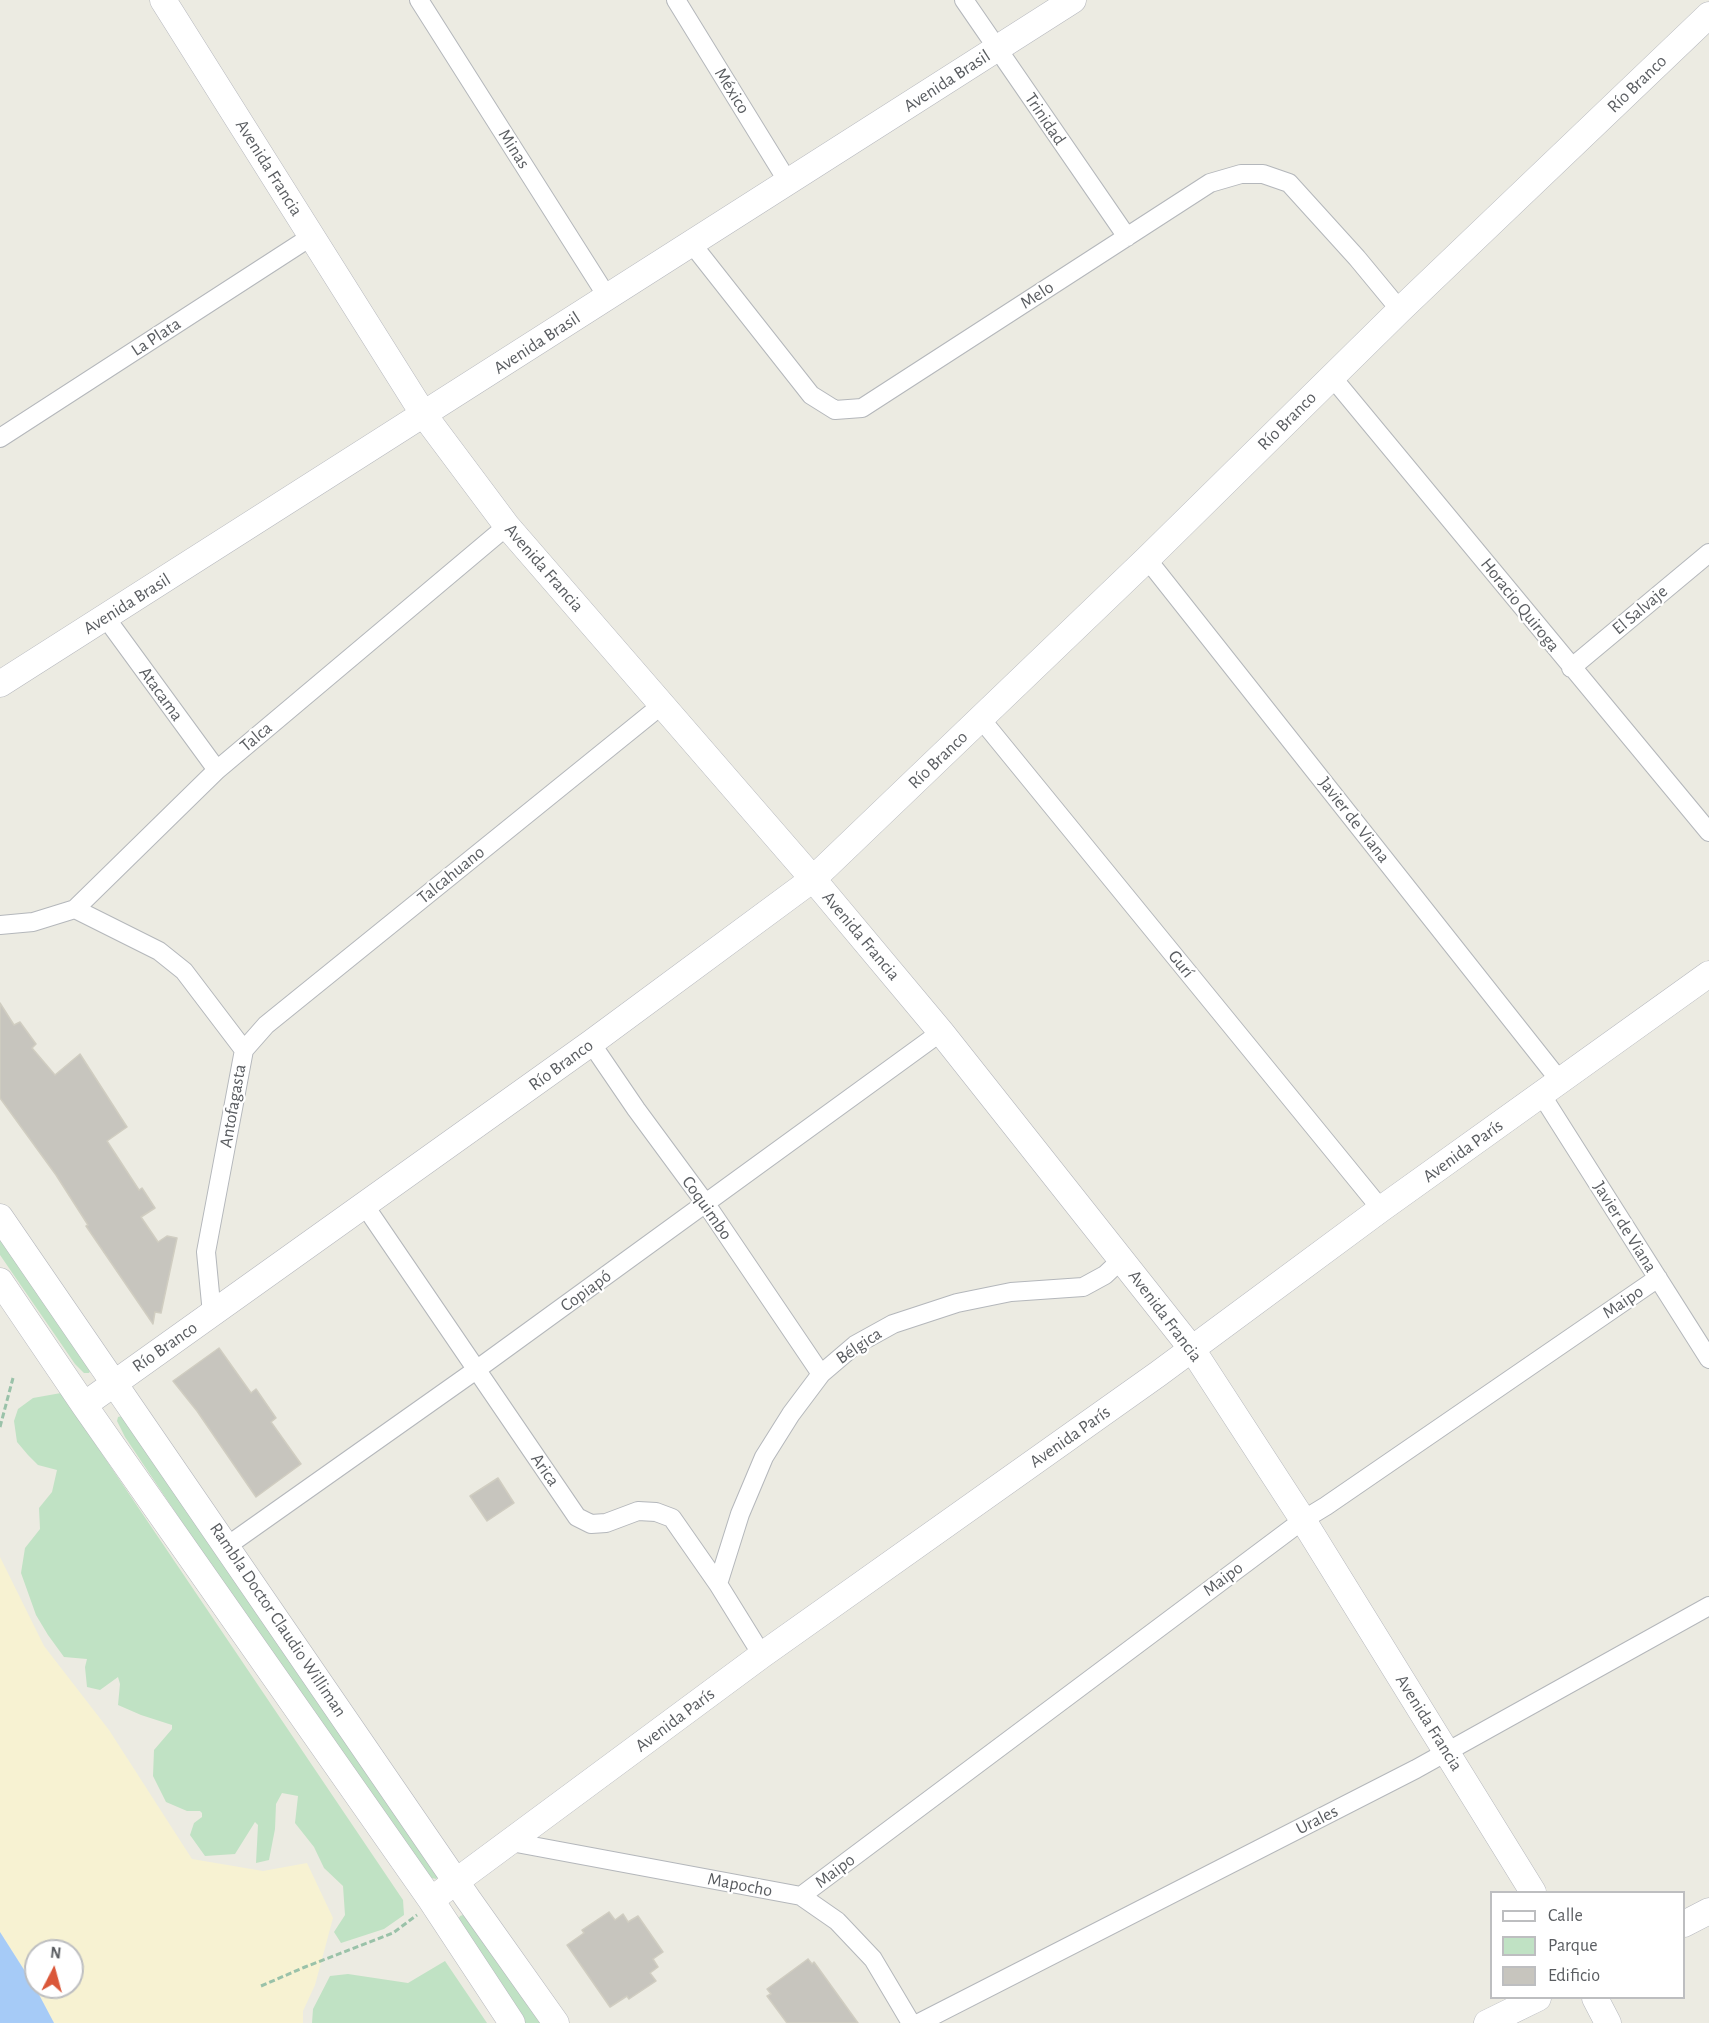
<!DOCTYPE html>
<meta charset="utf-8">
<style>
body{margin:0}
#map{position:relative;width:1709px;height:2023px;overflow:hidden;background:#ecebe2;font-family:"Alegreya Sans",sans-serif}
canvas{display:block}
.legend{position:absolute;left:1490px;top:1891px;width:195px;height:108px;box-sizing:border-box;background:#fff;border:2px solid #bdbec0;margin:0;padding:8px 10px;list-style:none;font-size:18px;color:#5a5d61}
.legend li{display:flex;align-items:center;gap:12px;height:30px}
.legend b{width:30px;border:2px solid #bdbec0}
.north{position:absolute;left:24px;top:1939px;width:60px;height:60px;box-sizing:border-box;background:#fff;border:2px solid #bdbec0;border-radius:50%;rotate:6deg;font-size:16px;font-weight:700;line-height:24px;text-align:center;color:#5a5d61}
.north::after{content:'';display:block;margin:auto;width:21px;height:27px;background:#da5739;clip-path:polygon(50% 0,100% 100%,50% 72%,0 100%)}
</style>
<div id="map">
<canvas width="1709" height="2023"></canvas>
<ul class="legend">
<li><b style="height:8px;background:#fff"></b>Calle</li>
<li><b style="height:16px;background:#c0e2c4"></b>Parque</li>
<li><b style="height:16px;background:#c7c5be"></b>Edificio</li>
</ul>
<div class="north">N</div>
</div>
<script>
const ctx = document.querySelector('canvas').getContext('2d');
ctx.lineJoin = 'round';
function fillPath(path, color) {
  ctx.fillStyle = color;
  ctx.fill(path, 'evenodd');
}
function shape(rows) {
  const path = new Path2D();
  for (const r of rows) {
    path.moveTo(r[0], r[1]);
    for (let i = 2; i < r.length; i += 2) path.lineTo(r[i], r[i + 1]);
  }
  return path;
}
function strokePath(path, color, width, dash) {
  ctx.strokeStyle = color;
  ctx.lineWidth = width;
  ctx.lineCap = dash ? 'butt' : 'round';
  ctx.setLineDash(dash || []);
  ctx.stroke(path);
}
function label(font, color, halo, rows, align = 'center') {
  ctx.font = font + ' "Alegreya Sans",sans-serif';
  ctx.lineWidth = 4.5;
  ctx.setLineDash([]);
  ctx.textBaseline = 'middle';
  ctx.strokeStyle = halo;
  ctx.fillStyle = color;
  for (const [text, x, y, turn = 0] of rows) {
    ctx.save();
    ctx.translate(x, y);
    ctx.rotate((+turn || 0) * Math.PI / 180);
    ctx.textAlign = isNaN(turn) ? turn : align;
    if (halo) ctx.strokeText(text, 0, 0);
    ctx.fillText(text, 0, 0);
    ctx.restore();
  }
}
fillPath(shape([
 [0,1231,91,1369,89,1373,84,1373,75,1364,0,1255],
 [61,1393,403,1900,404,1915,384,1929,341,1943,334,1932,345,1915,343,1886,324,1868,314,1847,295,1823,298,1796,282,1793,276,1804,275,1829,269,1860,256,1863,258,1825,255,1822,235,1854,205,1856,190,1835,194,1823,202,1817,202,1813,200,1811,187,1811,166,1802,153,1776,154,1750,172,1729,172,1725,141,1715,118,1705,120,1684,118,1677,100,1690,87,1687,85,1667,87,1659,64,1657,48,1635,36,1615,21,1573,25,1548,40,1529,39,1508,52,1492,57,1470,38,1465,28,1455,17,1442,14,1421,18,1409,33,1398],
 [122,1416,438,1877,436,1879,432,1878,411,1858,208,1561,125,1437,117,1421,118,1417],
 [463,1915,473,1925,540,2023,523,2023,458,1920,460,1916],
 [445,1961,487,2023,312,2023,313,2009,330,1976,348,1974,408,1983]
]), '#c0e2c4');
fillPath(shape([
 [0,1557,44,1646,109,1730,192,1859,263,1871,307,1863,333,1918,315,1985,303,2011,303,2023,54,2023,35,1987,0,1932],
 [36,1951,72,1951,72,1987,36,1987]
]), '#f7f2d2');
fillPath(shape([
 [0,1932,35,1987,54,2023,0,2023]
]), '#a6cbf7');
const building = shape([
 [0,1003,14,1025,20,1022,36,1044,32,1048,55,1075,80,1054,127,1127,107,1141,139,1190,142,1188,155,1208,141,1217,158,1242,167,1236,177,1238,161,1313,155,1312,153,1324,86,1226,88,1225,56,1175,0,1098,0,1003],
 [219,1348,251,1393,256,1389,276,1418,271,1422,301,1464,256,1497,197,1411,173,1381,219,1348],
 [498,1478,514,1503,487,1521,470,1496,498,1478],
 [609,1912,615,1920,623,1914,628,1922,638,1916,663,1952,653,1959,658,1967,650,1973,656,1981,629,1999,627,1996,610,2007,567,1945,584,1933,582,1930,609,1912],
 [808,1959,812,1964,814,1962,858,2023,787,2023,767,1996,771,1994,767,1989,808,1959]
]);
fillPath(building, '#c7c5be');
strokePath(building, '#d0cdc1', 1.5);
const street = shape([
 [419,0,608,298],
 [676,0,788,182],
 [964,0,1127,237],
 [692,244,811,395,835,410,862,408,1210,183,1241,174,1263,174,1289,183,1357,258,1400,310],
 [1332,377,1709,832],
 [0,438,312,236],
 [1147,559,1560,1081],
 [106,618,217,770],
 [1571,668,1709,553],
 [981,719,1381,1209],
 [75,909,159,951,184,971,244,1050,206,1252,212,1314],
 [0,925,33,922,75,909,217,770,507,526],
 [591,1043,636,1109,706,1204,821,1374],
 [244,1050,266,1025,663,704],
 [1541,1094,1709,1359],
 [365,1206,577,1517,591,1524,606,1523,638,1511,656,1512,672,1518,718,1584,762,1655],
 [227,1546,476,1370,941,1032],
 [718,1584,740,1514,764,1457,791,1414,821,1374,855,1345,893,1324,957,1303,1011,1292,1083,1287,1105,1275,1122,1259],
 [511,1842,801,1896,837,1921,873,1959,911,2023],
 [801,1896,1303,1520,1326,1506,1658,1278],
 [919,2023,1416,1769,1709,1606]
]);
const secondary = shape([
 [163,0,424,415,507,526,813,879,941,1032,1192,1349,1303,1520,1533,1892],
 [0,684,1073,0],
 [0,1217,468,1899,556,2023],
 [0,1281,84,1405,431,1900,512,2023],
 [84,1405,591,1043,813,879,1147,559,1400,310,1709,15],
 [431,1900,762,1655,1158,1374,1381,1209,1709,974],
 [1684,1924,1709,1911],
 [1595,1998,1608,2023],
 [1487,2023,1538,1998]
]);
strokePath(street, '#b4b7bb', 20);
strokePath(secondary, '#b5b7bd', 27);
strokePath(shape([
 [0,1427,13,1378],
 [261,1986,305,1967,393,1933,417,1915]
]), '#9ac2a9', 3, [6, 3]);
strokePath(street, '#fff', 18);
strokePath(secondary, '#fff', 26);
label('18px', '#5a5d61', '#fff', [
 ["Avenida Brasil",947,81,-33],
 ["Río Branco",1637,84,-44],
 ["México",732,91,58],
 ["Trinidad",1045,119,56],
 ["Minas",514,149,58],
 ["Avenida Francia",269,168,58],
 ["Melo",1037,295,-33],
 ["La Plata",156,337,-33],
 ["Avenida Brasil",537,343,-33],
 ["Río Branco",1287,421,-45],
 ["Avenida Francia",544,568,49],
 ["Avenida Brasil",127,604,-32],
 ["Horacio Quiroga",1520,605,51],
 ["El Salvaje",1640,610,-40],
 ["Atacama",161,694,54],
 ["Talca",256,737,-40],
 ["Río Branco",938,760,-44],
 ["Javier de Viana",1354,820,52],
 ["Talcahuano",451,875,-39],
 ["Avenida Francia",861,936,50],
 ["Gurí",1181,964,51],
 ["Río Branco",561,1065,-36],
 ["Antofagasta",233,1106,-80],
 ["Avenida París",1463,1151,-36],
 ["Coquimbo",707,1208,55],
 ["Javier de Viana",1625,1227,58],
 ["Copiapó",586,1291,-36],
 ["Maipo",1623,1302,-34],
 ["Avenida Francia",1165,1316,53],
 ["Bélgica",859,1346,-34],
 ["Río Branco",165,1347,-35],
 ["Avenida París",1070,1437,-35],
 ["Arica",545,1470,55],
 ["Maipo",1223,1579,-37],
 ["Rambla Doctor Claudio Williman",278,1620,56],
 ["Avenida París",675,1720,-37],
 ["Avenida Francia",1429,1723,58],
 ["Urales",1317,1820,-27],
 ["Maipo",835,1871,-37],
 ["Mapocho",740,1885,11]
]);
</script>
